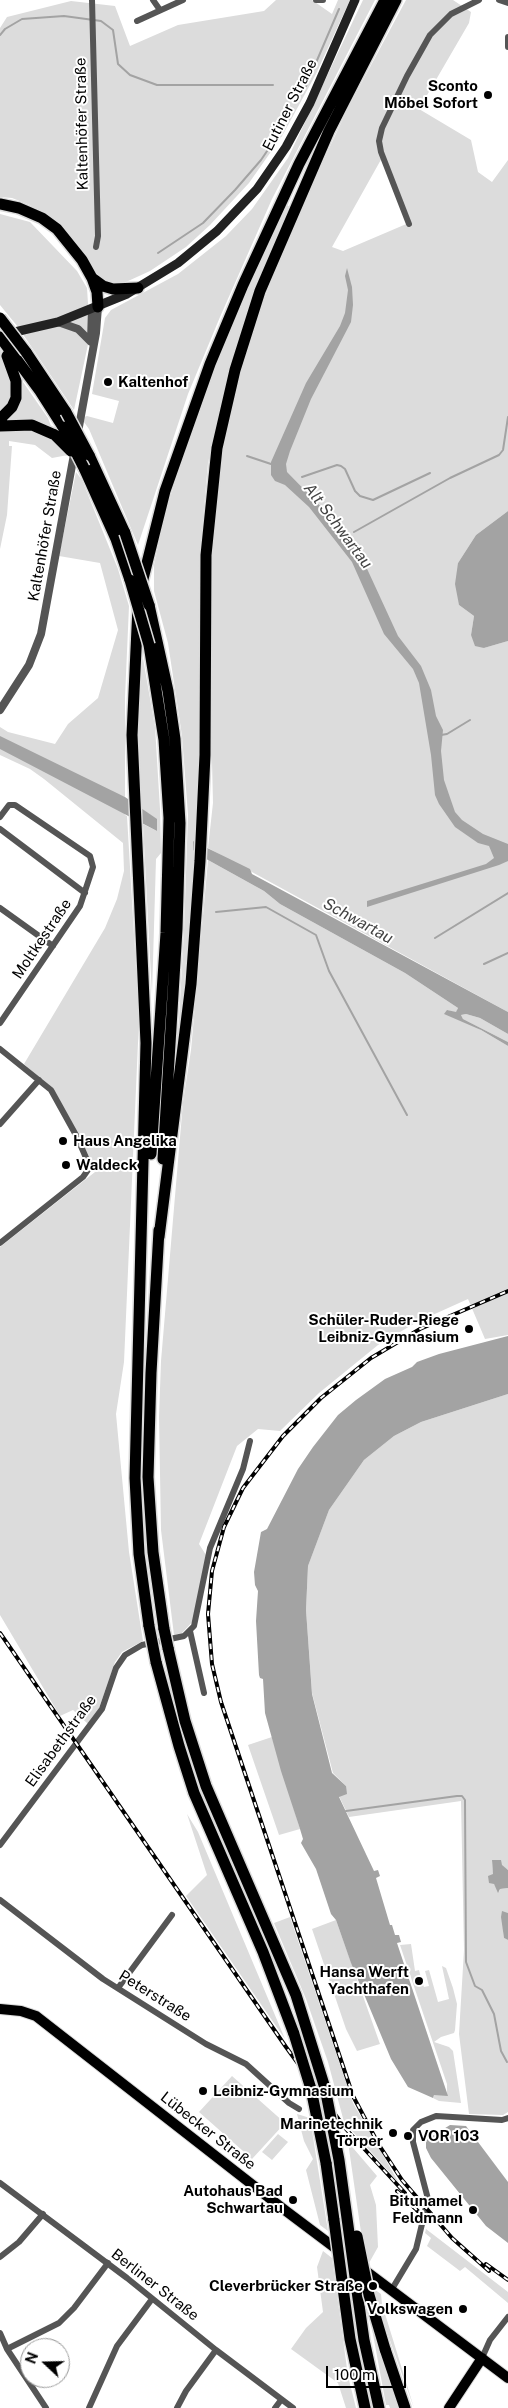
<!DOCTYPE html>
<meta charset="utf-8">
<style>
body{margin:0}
#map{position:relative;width:508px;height:2408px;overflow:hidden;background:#fff;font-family:"Public Sans",sans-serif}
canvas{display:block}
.north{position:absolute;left:20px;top:2338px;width:50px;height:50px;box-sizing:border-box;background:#fff;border:1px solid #999;border-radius:50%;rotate:291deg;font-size:14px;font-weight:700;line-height:20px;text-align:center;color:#000}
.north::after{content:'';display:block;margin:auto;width:18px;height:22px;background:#000;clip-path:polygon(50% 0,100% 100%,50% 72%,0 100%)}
.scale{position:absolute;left:326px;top:2366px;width:80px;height:22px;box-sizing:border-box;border:2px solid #000;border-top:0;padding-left:6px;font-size:15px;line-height:18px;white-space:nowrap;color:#000;-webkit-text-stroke:4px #fff;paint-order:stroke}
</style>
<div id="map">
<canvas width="508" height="2408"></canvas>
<div class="north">N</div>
<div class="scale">100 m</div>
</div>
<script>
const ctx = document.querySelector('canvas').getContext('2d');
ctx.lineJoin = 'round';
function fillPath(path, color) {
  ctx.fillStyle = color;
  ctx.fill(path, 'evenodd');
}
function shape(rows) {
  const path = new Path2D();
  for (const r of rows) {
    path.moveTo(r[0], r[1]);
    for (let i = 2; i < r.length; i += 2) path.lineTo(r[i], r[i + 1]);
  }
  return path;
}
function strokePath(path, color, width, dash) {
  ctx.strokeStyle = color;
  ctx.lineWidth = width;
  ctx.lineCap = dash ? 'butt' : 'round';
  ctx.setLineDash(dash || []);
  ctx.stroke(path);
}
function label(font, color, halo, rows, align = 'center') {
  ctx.font = font + ' "Public Sans",sans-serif';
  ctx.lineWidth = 4;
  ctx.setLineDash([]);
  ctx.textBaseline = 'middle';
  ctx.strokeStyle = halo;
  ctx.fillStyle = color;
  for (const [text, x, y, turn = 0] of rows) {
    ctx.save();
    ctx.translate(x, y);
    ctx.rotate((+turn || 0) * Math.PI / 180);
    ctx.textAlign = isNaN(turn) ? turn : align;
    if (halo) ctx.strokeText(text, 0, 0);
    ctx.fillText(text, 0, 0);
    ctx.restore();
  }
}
fillPath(shape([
 [276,0,312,0,332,14,338,0,350,0,316,74,282,136,249,183,210,225,186,247,150,271,115,287,96,279,58,223,30,205,12,198,0,197,0,28,7,17,71,1,115,6,130,46,178,25,264,11],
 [363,0,375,0,272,199,220,317,188,394,138,545,89,429,81,418,87,416,113,423,119,401,92,394,105,318,111,310,178,274,226,236,252,209,288,158],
 [406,0,453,0,471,12,469,23,419,109,471,140,478,172,492,182,508,160,508,511,476,535,458,563,459,605,474,616,471,635,484,648,508,641,508,1012,208,848,213,803,210,680,214,507,225,430,252,330,295,221,348,108],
 [383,156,411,222,343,251,332,247],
 [284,203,290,207,241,331,223,393,208,463,202,530,199,625,201,734,195,842,193,841,195,851,180,1035,178,1036,184,931,188,815,182,736,168,643,154,591,154,565,166,511,197,412,233,319],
 [0,214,30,222,77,271,87,288,90,335,74,410,18,327,0,305],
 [0,349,48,418,58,445,68,455,52,458,35,445,9,441,9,446,12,446,7,515,0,549],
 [76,472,82,480,118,569,129,606,125,697,125,797,120,795,125,815,127,816,139,1020,124,1362,116,1414,129,1552,143,1641,122,1652,115,1662,98,1711,88,1724,73,1710,60,1716,0,1615,0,1247,95,1172,56,1093,24,1064,105,928,117,899,124,871,123,843,44,779,30,769,0,755,0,727,8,732,55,744,68,724,98,698,118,630,100,563,59,556],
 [143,658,155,727,160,809,161,853,156,859,152,995,143,824,157,831,157,820,141,808,135,735,136,680],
 [208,860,264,891,280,904,405,973,458,1008,456,1013,447,1010,508,1046,508,1335,485,1339,468,1299,417,1322,378,1345,319,1393,280,1431,258,1429,237,1446,199,1544,206,1555,195,1619,182,1633,174,1635,161,1530,159,1417,161,1361,183,1102,191,1050],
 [466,1014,480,1018,508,1034,508,1042,463,1019,461,1015],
 [508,1394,508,1870,492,1860,494,1884,499,1892,500,1889,508,1888,508,1913,502,1912,504,1938,508,1940,508,2112,503,2115,469,2114,459,2034,464,1950,461,1801,349,1817,339,1796,346,1786,333,1773,312,1693,306,1610,308,1566,329,1510,364,1460,394,1436,421,1422],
 [272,1737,300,1829,279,1835,248,1745],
 [187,1814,198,1832,285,2039,186,1896,207,1875],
 [290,1917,353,2103,399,2183,344,2122,328,2062,306,1999,274,1923],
 [336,1920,380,2044,357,2051,346,2029,312,1929],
 [411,1944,415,1971,419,1970,421,1978,416,1979,417,1983,422,1982,424,1987,429,1986,425,1971,429,1970,438,2002,449,1999,442,1966,446,1968,453,1988,457,2004,455,2030,454,2033,441,2037,434,2042,449,2047,453,2051,461,2103,439,2101,433,2098,434,2095,447,2095,447,2084,400,1945],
 [232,2076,285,2123,252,2159,199,2112],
 [297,2114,310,2118,328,2231,320,2225,306,2170,313,2159,304,2141],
 [278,2134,288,2142,272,2160,262,2152],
 [348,2142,377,2176,370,2185,376,2205,378,2247,369,2263,365,2260],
 [426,2229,508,2292,508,2303,465,2267,460,2271,427,2246,431,2238,425,2233],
 [323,2251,332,2258,348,2376,356,2408,346,2408,338,2383,291,2349,306,2328,323,2312,317,2267],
 [371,2287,381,2294,382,2304,414,2408],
 [368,2307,403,2408,390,2408,389,2405,386,2405]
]), '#dcdcdc');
fillPath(shape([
 [347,268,352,287,353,305,351,322,311,399,290,451,286,464,287,472,328,514,352,544,363,560,398,636,421,666,431,690,436,716,443,730,441,751,444,780,455,812,462,820,483,834,508,844,508,861,499,865,367,907,367,901,486,864,494,858,489,846,478,843,455,827,439,804,435,795,431,755,419,683,413,669,384,634,352,562,309,507,285,485,275,481,271,475,271,462,306,383,340,326,345,313,348,290,345,276],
 [508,511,508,641,484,648,475,646,471,635,474,616,459,605,455,584,458,563,476,535],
 [0,736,125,797,157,819,157,831,0,749],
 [193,841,250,869,252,874,508,1012,508,1034,480,1018,466,1014,461,1015,463,1019,508,1042,508,1046,481,1030,444,1014,447,1010,456,1012,458,1008,405,973,280,904,264,891,208,860,193,850],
 [508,1336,508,1394,421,1422,394,1436,364,1460,329,1510,308,1566,306,1610,312,1694,332,1773,346,1786,347,1794,339,1797,374,1871,378,1870,380,1876,376,1878,390,1925,392,1925,395,1935,399,1935,401,1942,397,1943,448,2096,434,2095,433,2098,408,2087,391,2059,351,1963,336,1920,331,1914,316,1869,301,1843,303,1839,300,1829,281,1771,265,1713,263,1679,260,1678,259,1675,256,1621,258,1591,255,1585,254,1572,261,1532,267,1529,298,1469,313,1447,338,1415,356,1400,385,1379,412,1367,417,1362,439,1354],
 [492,1860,501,1860,502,1865,508,1870,508,1888,500,1889,498,1893,494,1884,489,1883,488,1876,493,1874],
 [502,1911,508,1913,508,1940,504,1938,501,1917],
 [450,2125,466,2126,508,2182,508,2243,486,2226,431,2158,426,2148,426,2140]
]), '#a3a3a3');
strokePath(shape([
 [0,35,5,29,22,19,64,16,101,21,113,30,118,64,130,75,157,85,273,85],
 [306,86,339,9],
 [158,253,203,223,235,190,261,160,290,117],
 [247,456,271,464],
 [302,477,337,465,341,466,345,469,355,491,360,496,373,500,430,473],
 [354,532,450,478,499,455,503,450,508,417],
 [441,735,447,734,470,720],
 [216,912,266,907,316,935,329,971,407,1115],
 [435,938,508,893],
 [484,964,508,953],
 [346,1811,457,1796,462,1796,465,1800,466,1962,475,1986,482,1990,494,2014,501,2051,507,2062]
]), '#a3a3a3', 2);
const primary = shape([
 [0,2009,21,2011,36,2016,286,2211,508,2378],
 [449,2408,482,2358]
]);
const motorway = shape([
 [0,204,19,208,42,218,57,229,82,260,92,278,97,292,98,307],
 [92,278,103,286,113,289,138,288],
 [0,337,40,391,63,427],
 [26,352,66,412],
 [0,419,12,407,16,398,16,381,7,356],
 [0,426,32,425,55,435],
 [89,455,125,533],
 [84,468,116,539,130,580],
 [141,587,165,491,210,364,243,285,299,164,385,0],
 [149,605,168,691,175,739,180,823,177,929,163,1159],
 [138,607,132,735,146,1043,135,1478,139,1554,149,1626],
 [149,645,164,740,169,818,166,933,151,1154],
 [159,1230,151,1373,148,1477,153,1552,164,1629],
 [159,1237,191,984,200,861,205,755,206,555,217,448,235,370,260,291,329,131,396,0],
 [168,1648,185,1721,206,1786,296,1995,325,2088],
 [156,1662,179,1746,194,1793,263,1952,294,2034],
 [326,2163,334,2220],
 [343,2288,350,2339,365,2408],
 [357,2291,364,2340,379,2408],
 [385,2349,405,2408]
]);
strokePath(primary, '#dbdbdb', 12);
strokePath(motorway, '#dbdbdb', 14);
strokePath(shape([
 [92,0,98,236,96,247],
 [153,0,160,10],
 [316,0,323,0],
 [499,0,508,3],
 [137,21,183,0],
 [508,37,508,47],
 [409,224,381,152,379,141,382,128,407,76,430,35,451,14,479,0],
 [0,817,9,805,15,805,90,856,93,867,80,906,0,1023],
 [0,829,85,893],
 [0,908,53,946],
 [0,1049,51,1090,77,1137,90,1167,83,1177,0,1243],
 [0,1124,39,1080],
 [190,1631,204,1693],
 [0,1845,102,1709,116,1668,125,1655,142,1645,184,1636,194,1626,210,1548,243,1469,250,1441],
 [0,1900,103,1979,206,2044,246,2064,289,2103,299,2109],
 [118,1988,172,1915],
 [0,2183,127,2278,216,2350,293,2408],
 [0,2257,19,2242,43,2214],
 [392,2289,416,2249,428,2199,413,2142,413,2130,421,2122,436,2116,502,2120,508,2118],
 [0,2333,7,2349,46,2408],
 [7,2349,59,2323,74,2308,108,2263],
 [482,2358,490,2340,508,2317],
 [89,2408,117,2346,152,2299],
 [177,2408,186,2391,216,2350],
 [275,2408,281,2400]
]), '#555', 6);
strokePath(shape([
 [58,322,78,329,91,342],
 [91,341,92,309],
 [78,432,96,333,98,307],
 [0,710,29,665,41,634,75,449]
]), '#555', 8);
strokePath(shape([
 [6,334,58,322,127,294,178,263,217,231,257,189,286,147,310,103,355,0]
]), '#222', 9);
strokePath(primary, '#000', 10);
strokePath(motorway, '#000', 11);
const rail = shape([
 [0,1633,286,2047,345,2128,405,2193],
 [397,2191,424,2217],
 [486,2264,508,2280],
 [489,2271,452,2238,402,2180,379,2145,353,2096,221,1702,212,1664,208,1614,212,1571,224,1527,243,1488,283,1436,321,1398,371,1358,420,1329,508,1291]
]);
strokePath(rail, '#000', 4);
strokePath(rail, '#fff', 2, [5.5]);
const motorwayBridge = shape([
 [0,318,26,352],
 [66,412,89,455],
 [63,427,84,468],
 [55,435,71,451],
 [125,533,149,605],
 [130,580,149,645],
 [149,1626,156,1662],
 [164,1629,168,1648],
 [294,2034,311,2089,326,2163],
 [325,2088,339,2160,357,2291],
 [334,2220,343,2288],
 [357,2236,369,2295,385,2349]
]);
strokePath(motorwayBridge, '#dbdbdb', 14, []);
strokePath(motorwayBridge, '#000', 11);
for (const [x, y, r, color] of [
 [488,95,5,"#000"],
 [108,382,5,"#000"],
 [63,1141,5,"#000"],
 [66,1165,5,"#000"],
 [469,1329,5,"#000"],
 [419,1981,5,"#000"],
 [203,2091,5,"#000"],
 [393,2133,5,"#000"],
 [408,2136,5,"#000"],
 [293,2200,5,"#000"],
 [473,2210,5,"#000"],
 [373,2286,5,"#000"],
 [463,2309,5,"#000"]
]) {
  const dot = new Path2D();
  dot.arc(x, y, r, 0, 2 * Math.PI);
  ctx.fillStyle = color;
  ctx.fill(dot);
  strokePath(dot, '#fff', 2);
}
label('bold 15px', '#000', '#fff', [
 ["Sconto",478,86],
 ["Möbel Sofort",478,103],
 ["Kaltenhof",118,382,"left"],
 ["Haus Angelika",73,1141,"left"],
 ["Waldeck",76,1165,"left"],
 ["Schüler-Ruder-Riege",459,1320],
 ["Leibniz-Gymnasium",459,1337],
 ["Hansa Werft",409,1972],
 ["Yachthafen",409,1989],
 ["Leibniz-Gymnasium",213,2091,"left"],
 ["Marinetechnik",383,2124],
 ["Törper",383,2141],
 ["VOR 103",418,2136,"left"],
 ["Autohaus Bad",283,2191],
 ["Schwartau",283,2208],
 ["Bitunamel",463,2201],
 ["Feldmann",463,2218],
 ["Cleverbrücker Straße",363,2286],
 ["Volkswagen",453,2309]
], 'right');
label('15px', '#000', '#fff', [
 ["Eutiner Straße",290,105,-63],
 ["Kaltenhöfer Straße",82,124,-91],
 ["Kaltenhöfer Straße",45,536,-80],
 ["Moltkestraße",42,939,-56],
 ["Elisabethstraße",61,1741,-54],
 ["Peterstraße",155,1996,32],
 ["Lübecker Straße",208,2131,38],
 ["Berliner Straße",155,2285,38]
]);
label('italic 16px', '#444', '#fff', [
 ["Alt Schwartau",338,526,53],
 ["Schwartau",358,921,29]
]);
</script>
